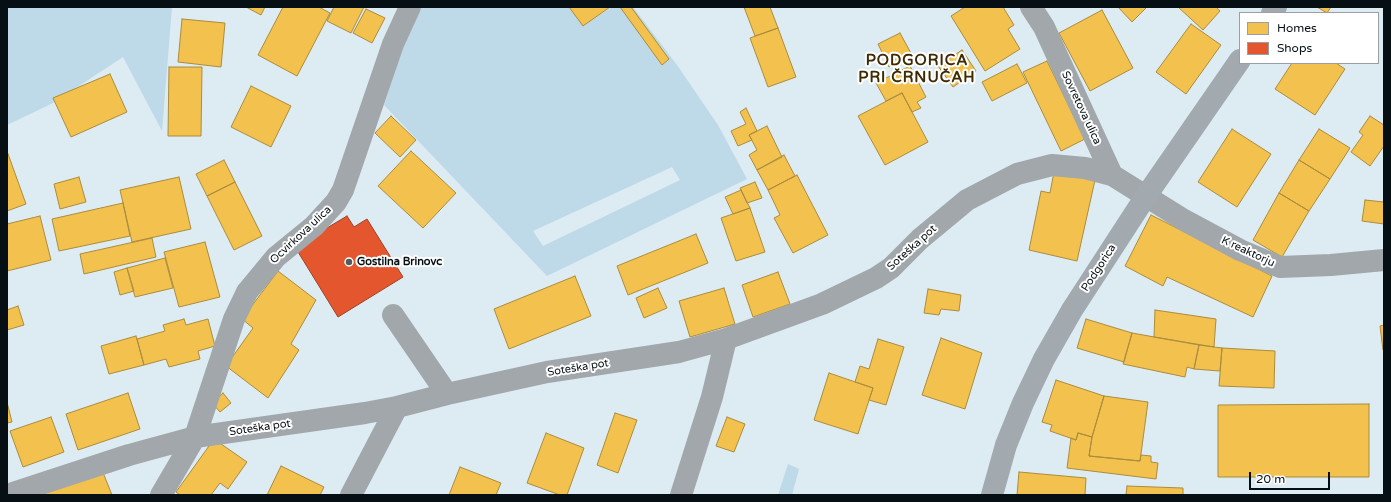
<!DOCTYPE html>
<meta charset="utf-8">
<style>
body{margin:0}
#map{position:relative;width:1391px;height:502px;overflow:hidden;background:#ddebf3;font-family:"Varela Round",sans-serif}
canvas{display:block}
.frame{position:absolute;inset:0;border:8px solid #060f13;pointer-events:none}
.legend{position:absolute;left:1239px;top:12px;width:140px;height:52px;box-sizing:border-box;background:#fff;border:1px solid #9b9fa1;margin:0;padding:5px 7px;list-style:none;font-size:12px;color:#060f13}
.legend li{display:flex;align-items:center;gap:8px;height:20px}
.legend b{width:20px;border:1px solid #9b9fa1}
.scale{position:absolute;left:1249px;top:472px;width:81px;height:18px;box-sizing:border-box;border:2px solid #060f13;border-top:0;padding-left:5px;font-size:12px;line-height:14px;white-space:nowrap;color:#060f13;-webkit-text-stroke:3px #fff;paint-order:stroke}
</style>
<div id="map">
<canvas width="1391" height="502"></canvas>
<div class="frame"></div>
<ul class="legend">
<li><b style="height:11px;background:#f2c14e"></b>Homes</li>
<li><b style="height:11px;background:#e4572e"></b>Shops</li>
</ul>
<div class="scale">20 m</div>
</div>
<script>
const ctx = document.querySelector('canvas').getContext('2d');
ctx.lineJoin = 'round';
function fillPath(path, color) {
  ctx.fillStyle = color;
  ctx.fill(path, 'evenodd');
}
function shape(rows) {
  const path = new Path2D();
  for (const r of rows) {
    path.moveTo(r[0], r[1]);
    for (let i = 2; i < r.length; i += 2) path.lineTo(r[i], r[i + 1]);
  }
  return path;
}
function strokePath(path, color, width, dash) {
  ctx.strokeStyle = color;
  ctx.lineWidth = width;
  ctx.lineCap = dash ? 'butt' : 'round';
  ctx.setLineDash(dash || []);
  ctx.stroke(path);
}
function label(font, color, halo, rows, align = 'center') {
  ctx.font = font + ' "Varela Round",sans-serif';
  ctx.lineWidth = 4;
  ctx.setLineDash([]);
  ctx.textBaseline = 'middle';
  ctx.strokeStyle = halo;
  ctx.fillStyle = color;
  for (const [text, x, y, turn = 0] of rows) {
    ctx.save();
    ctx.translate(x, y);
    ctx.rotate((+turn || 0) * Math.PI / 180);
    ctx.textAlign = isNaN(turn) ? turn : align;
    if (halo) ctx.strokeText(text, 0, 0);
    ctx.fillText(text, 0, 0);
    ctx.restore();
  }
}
fillPath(shape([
 [7,7,172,7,162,131,123,57,53,103,7,125],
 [422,7,570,7,584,25,612,7,633,7,677,65,718,125,747,179,547,276,384,105,398,61,411,25],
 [672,167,680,180,543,246,533,231],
 [788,464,799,469,792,495,778,495]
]), '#bed9e7');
const homes = shape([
 [246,7,265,7,261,15,246,7],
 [283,7,319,7,330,13,297,76,258,55,283,7],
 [334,7,364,7,351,33,327,21,334,7],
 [569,7,610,7,583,26,569,7],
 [620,7,631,7,669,59,662,65,620,7],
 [744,7,770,7,778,28,755,36,744,7],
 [965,7,1003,7,1014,25,1008,29,1020,49,985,71,951,16,965,7],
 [1118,7,1147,7,1132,22,1118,7],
 [1178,7,1216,7,1220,11,1203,30,1178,7],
 [1317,7,1331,7,1327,13,1317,7],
 [366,9,385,18,372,43,353,33,366,9],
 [1102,10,1133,68,1090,91,1059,33,1102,10],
 [182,19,225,23,221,67,178,62,182,19],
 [1191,24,1221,45,1186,94,1156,72,1191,24],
 [778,28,796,77,768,87,750,38,778,28],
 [900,33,912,55,889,67,878,44,900,33],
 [962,50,976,71,953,87,938,66,962,50],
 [1047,61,1085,139,1061,151,1023,72,1047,61],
 [1292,63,1336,63,1345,69,1315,115,1275,89,1292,63],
 [1017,64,1027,83,992,101,982,82,1017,64],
 [910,66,926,97,917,102,921,108,912,112,902,93,886,101,876,83,910,66],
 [169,67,202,67,201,136,168,136,169,67],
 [110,74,127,112,71,137,53,98,110,74],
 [251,86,291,106,271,147,231,127,251,86],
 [902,93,928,142,885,165,858,116,902,93],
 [746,108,757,131,749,135,752,140,738,146,731,131,746,124,740,112,746,108],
 [391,116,416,140,400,157,375,133,391,116],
 [1370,116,1384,125,1384,146,1370,166,1351,152,1363,135,1359,132,1370,116],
 [767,126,782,157,757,170,749,155,757,150,749,135,767,126],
 [1232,129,1271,154,1237,207,1198,182,1232,129],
 [1319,129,1350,148,1330,179,1299,160,1319,129],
 [7,151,26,204,7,211,7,151],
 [411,151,456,193,423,228,378,186,411,151],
 [784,155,795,176,768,190,757,170,784,155],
 [224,160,235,182,207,196,196,174,224,160],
 [1299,160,1330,179,1309,211,1279,193,1299,160],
 [1054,172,1095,180,1077,261,1029,250,1041,191,1050,193,1054,172],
 [797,175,828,235,793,253,774,218,780,215,768,190,797,175],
 [79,177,86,202,60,209,54,184,79,177],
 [179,177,191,229,132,242,120,190,179,177],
 [235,182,262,236,234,250,207,196,235,182],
 [755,182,762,198,747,203,740,188,755,182],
 [741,190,750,208,733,214,725,197,741,190],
 [1279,193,1309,211,1282,257,1253,240,1279,193],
 [1365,200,1384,202,1384,224,1362,221,1365,200],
 [123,203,130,236,59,251,52,219,123,203],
 [750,208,765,252,736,261,721,218,750,208],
 [1151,215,1272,276,1253,317,1167,277,1163,286,1125,266,1151,215],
 [40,216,51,260,7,271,7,224,40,216],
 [696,234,708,263,628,295,617,266,696,234],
 [152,238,156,257,84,274,80,254,152,238],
 [205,242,220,297,179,307,164,252,205,242],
 [165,258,173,288,135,297,127,268,165,258],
 [127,268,134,291,120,295,114,272,127,268],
 [278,271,316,300,291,344,299,350,268,398,226,366,253,328,242,319,278,271],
 [778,272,790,304,753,317,742,285,778,272],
 [575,276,591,316,509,349,494,309,575,276],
 [658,288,667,308,644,318,636,298,658,288],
 [724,288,735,324,690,337,679,301,724,288],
 [928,289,961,295,959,311,941,309,939,315,924,313,928,289],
 [18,306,24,325,7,330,7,310,18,306],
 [1155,310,1216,319,1214,347,1154,337,1155,310],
 [184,319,186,325,208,319,215,346,198,351,200,359,169,367,166,359,144,365,137,339,165,331,163,325,184,319],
 [1086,319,1132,333,1124,362,1077,348,1086,319],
 [1384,325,1384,350,1383,350,1380,326,1384,325],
 [1132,333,1199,345,1194,369,1187,367,1185,377,1123,364,1132,333],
 [136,336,144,365,109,374,101,346,136,336],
 [941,338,982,353,965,409,922,395,941,338],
 [878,339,904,347,886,405,869,400,873,388,855,382,860,366,869,369,878,339],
 [1199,345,1222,348,1220,371,1194,369,1199,345],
 [1222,348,1275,351,1274,388,1219,386,1222,348],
 [829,373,873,388,858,434,814,420,829,373],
 [1056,380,1104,396,1092,437,1078,433,1076,440,1050,431,1052,425,1042,422,1056,380],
 [128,393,140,429,78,450,66,414,128,393],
 [223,393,231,403,220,412,212,403,223,393],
 [1104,396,1148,402,1140,461,1089,456,1092,437,1104,396],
 [7,402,12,422,7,423,7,402],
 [1369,404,1369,477,1218,477,1218,405,1369,404],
 [615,413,637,420,618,473,597,465,615,413],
 [51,417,64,452,23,467,10,431,51,417],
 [727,417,745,424,734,452,716,446,727,417],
 [546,433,584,448,567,495,560,495,527,483,546,433],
 [1078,433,1092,437,1089,456,1140,461,1141,455,1151,456,1151,462,1158,463,1156,479,1067,468,1071,438,1076,440,1078,433],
 [214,439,247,462,228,489,220,483,211,495,180,495,176,492,214,439],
 [281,466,324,487,320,495,267,495,281,466],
 [460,467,501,483,496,495,449,495,460,467],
 [102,470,112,495,31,495,102,470],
 [1019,472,1086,478,1085,495,1017,495,1019,472],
 [1127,486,1183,488,1183,495,1126,495,1127,486]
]);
fillPath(homes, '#f2c14e');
strokePath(homes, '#ab8c3c', 1);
const shops = shape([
 [347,216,354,227,367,219,403,277,338,317,295,247,347,216]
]);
fillPath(shops, '#e4572e');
strokePath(shops, '#a14126', 1);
strokePath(shape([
 [1031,7,1044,27,1112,175,1184,220,1240,250,1280,267,1331,265,1384,260],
 [393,315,447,394],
 [7,495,129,455,195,437,365,413,397,407,447,394,547,372,679,352,726,339,822,304,876,278,891,268,920,239,967,200,1017,174,1052,165,1085,168,1112,175],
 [161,495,195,437,234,319,247,292,276,257,314,226,336,202,343,190,393,44,410,7],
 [351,495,397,407],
 [681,495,712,397,726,339]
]), '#a1a7ab', 22);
strokePath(shape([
 [1272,13,1276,7],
 [992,495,1006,445,1023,403,1044,359,1072,310,1146,196,1240,60]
]), '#a2aab0', 22);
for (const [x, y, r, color] of [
 [349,262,4,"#515c61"]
]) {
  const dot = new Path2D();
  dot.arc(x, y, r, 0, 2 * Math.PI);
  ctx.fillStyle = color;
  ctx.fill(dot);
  strokePath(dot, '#fff', 1.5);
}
label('11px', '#060f13', '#fff', [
 ["Sovretova ulica",1081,108,65],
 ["Ocvirkova ulica",301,235,-43],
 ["Soteška pot",912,248,-42],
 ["K reaktorju",1248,252,25],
 ["Podgorica",1099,268,-57],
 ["Soteška pot",578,368,-9],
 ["Soteška pot",260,428,-8]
]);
label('bold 11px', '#060f13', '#fff', [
 ["Gostilna Brinovc",357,262]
], 'left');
ctx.letterSpacing = '1px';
label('bold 15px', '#3d2a02', '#fff', [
 ["PODGORICA",917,61],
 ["PRI ČRNUČAH",917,78]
]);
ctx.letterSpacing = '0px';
</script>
